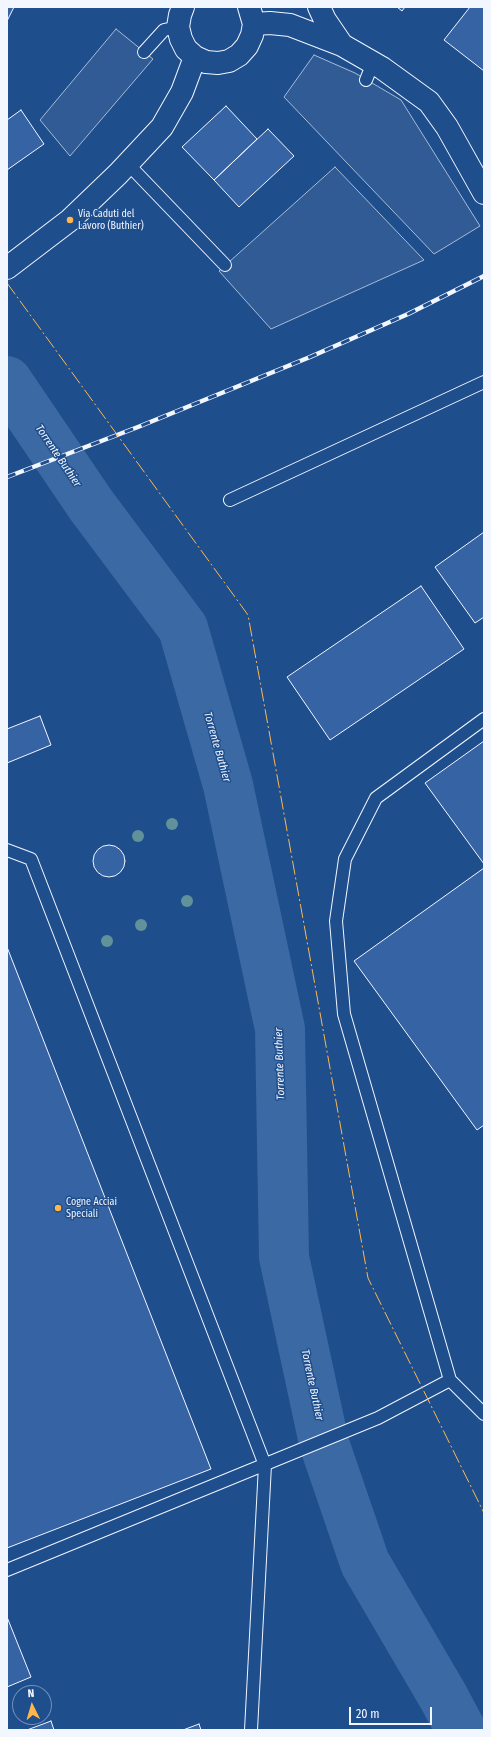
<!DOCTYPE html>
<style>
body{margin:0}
#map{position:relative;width:491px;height:1737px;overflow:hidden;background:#1f4e8c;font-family:"Fira Sans Condensed",sans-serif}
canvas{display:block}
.frame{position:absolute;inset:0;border:8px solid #f2f6ff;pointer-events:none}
.north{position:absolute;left:12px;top:1685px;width:40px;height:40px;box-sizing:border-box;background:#1f4e8c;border:1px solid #7391ba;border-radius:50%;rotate:355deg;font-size:11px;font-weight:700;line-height:16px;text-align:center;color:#f2f6ff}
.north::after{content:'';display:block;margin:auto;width:14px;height:18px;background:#ffb74d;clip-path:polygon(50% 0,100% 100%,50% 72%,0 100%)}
.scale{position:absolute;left:349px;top:1707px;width:83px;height:18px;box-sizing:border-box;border:2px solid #f2f6ff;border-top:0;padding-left:5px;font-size:12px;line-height:14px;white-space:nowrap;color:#f2f6ff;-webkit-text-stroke:3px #1f4e8c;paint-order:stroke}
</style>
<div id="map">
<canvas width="491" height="1737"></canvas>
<div class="frame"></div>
<div class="north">N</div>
<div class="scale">20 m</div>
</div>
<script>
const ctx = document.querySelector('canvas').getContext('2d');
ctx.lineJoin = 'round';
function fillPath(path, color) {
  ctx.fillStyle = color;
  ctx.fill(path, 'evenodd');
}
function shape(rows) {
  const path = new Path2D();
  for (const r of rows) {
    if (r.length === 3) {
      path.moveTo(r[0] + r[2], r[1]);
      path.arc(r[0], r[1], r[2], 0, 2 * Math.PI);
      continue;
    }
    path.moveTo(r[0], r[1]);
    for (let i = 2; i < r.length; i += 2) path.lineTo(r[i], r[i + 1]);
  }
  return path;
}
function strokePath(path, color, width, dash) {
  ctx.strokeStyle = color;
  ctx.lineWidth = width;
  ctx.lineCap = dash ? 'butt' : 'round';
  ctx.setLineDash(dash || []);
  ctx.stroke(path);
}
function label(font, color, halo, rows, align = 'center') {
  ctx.font = font + ' "Fira Sans Condensed",sans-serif';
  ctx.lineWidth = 3;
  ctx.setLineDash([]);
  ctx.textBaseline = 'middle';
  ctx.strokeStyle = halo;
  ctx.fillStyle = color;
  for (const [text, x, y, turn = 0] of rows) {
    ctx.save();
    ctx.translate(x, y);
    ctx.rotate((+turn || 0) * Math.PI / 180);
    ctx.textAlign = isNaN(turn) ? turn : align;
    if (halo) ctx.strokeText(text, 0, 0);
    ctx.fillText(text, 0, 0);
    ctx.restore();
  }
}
const parking = shape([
 [116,29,153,59,70,156,40,120,116,29],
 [314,55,355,73,401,100,480,226,434,254,284,97,314,55],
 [335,167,424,260,271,329,219,271,335,167]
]);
fillPath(parking, '#305b95');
strokePath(parking, '#a8bbd7', 1);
strokePath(shape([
 [7,381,91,505,183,628,228,785,280,1029,284,1257,324,1443,365,1563,444,1698,461,1730]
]), '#3b69a3', 50);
const building = shape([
 [7,7,14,7,7,21,7,7],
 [397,7,405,7,402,11,397,7],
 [470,7,484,7,484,71,444,40,470,7],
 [226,106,257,139,214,180,182,147,226,106],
 [21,110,44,144,7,170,7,120,21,110],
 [268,129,294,156,239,207,214,180,268,129],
 [484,532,484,617,475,623,435,567,484,532],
 [421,586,464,649,330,740,287,677,421,586],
 [40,716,51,745,7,763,7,729,40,716],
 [484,741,484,864,425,783,484,741],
 [109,861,16],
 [484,868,484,1125,477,1130,354,961,484,868],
 [7,947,211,1469,7,1548,7,947],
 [7,1617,31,1677,7,1687,7,1617],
 [51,1721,54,1730,27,1730,51,1721],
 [199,1724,201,1730,183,1730,199,1724]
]);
fillPath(building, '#3563a3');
strokePath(building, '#f2f6ff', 1);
const lane = shape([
 [144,52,164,30,178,27],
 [366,80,373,63],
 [128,164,225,265],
 [230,500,484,382],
 [7,850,31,859,265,1465,251,1730],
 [450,1380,484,1414],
 [7,1570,378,1418,450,1380,344,1014,336,921,345,859,376,798,484,719]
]);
const secondary = shape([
 [183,7,180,15,178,27,181,39,186,49,195,57,206,62,218,63,229,61,239,55,247,46,252,35,254,24,249,7],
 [319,7,325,20,342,45],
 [254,24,270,23,290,25,342,45,382,68,429,102,447,127,484,193],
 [7,268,70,220,118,174,162,127,182,92,195,57]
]);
strokePath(lane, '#f2f6ff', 14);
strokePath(secondary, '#f2f6ff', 24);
strokePath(lane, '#1f4e8c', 12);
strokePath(secondary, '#1f4e8c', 22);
const rail = shape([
 [7,477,138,427,310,357,408,314,484,276]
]);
strokePath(rail, '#f2f6ff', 4.5);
strokePath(rail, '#1f4e8c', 3, [9]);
strokePath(shape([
 [7,283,248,615,368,1278,484,1513]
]), '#ffb74d', 1, [14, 3, 2, 3]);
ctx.fillStyle = '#61919a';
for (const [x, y] of [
 [172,824],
 [138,836],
 [187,901],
 [141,925],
 [107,941]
]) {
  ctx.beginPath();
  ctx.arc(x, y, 6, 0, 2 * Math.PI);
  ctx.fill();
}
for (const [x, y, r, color] of [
 [70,220,4,"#ffb74d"],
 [58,1208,4,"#ffb74d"]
]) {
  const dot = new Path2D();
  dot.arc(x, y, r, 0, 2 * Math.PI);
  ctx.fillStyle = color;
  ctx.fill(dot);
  strokePath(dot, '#1f4e8c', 1.5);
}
label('10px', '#f2f6ff', '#1f4e8c', [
 ["Via Caduti del",78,214],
 ["Lavoro (Buthier)",78,226],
 ["Cogne Acciai",66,1202],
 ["Speciali",66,1214]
], 'left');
label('italic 11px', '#f2f6ff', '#1f4e8c', [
 ["Torrente Buthier",58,456,56],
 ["Torrente Buthier",217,747,74],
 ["Torrente Buthier",280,1064,-92],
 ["Torrente Buthier",312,1385,78]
]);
</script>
